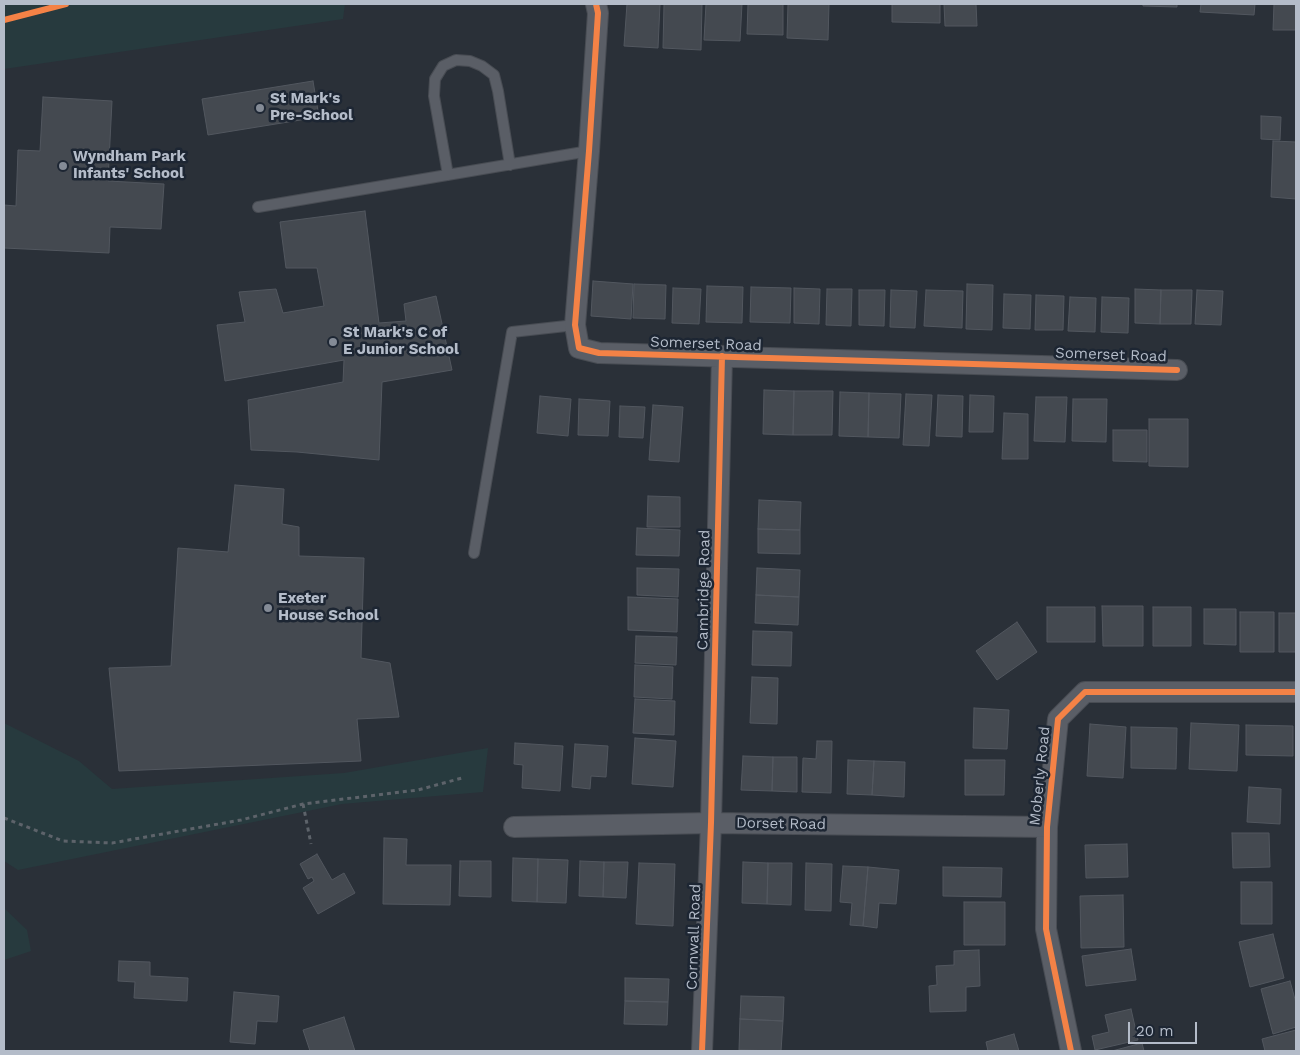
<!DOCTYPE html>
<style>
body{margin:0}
#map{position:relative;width:1300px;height:1055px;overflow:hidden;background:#2a3038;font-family:"Work Sans",sans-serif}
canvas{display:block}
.frame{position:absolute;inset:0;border:5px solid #b4bcc9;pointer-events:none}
.scale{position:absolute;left:1128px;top:1022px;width:69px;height:22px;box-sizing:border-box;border:2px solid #b4bcc9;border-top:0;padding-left:6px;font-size:15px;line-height:18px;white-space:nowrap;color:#b4bcc9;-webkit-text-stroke:4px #1d2633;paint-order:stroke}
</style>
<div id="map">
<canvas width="1300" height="1055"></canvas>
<div class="frame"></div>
<div class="scale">20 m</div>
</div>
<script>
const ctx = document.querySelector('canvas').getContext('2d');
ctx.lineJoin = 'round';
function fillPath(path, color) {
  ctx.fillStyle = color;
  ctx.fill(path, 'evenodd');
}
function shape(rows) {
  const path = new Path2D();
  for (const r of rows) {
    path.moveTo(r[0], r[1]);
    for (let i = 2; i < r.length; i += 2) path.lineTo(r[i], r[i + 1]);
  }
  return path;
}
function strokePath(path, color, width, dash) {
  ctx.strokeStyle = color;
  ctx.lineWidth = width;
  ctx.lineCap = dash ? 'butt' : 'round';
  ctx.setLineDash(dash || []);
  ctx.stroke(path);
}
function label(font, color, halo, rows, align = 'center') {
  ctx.font = font + ' "Work Sans",sans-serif';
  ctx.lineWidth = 5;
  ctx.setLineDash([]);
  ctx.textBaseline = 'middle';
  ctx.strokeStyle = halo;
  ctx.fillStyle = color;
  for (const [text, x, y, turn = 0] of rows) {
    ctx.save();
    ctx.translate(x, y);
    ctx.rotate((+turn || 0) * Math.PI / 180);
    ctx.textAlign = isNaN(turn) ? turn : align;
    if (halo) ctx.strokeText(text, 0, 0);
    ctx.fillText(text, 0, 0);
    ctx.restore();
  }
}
fillPath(shape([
 [4,4,345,4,343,19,4,69],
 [4,723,79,761,112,789,344,773,488,748,483,792,342,804,18,870,4,861],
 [4,908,27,930,31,951,4,960]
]), '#273a3e');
const building = shape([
 [627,4,660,4,658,48,624,46,627,4],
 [664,4,702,4,701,50,663,48,664,4],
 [706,4,742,4,740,41,704,40,706,4],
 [748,4,783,4,783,35,747,34,748,4],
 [788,4,829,4,828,40,787,38,788,4],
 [892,4,940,4,940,23,892,22,892,4],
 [944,4,976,4,977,26,945,26,944,4],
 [1143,4,1177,4,1177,7,1143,6,1143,4],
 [1201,4,1255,4,1254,15,1200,12,1201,4],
 [1274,4,1296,4,1296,30,1273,30,1274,4],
 [313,81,319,117,208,135,202,99,313,81],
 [43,97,112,101,108,181,164,184,161,229,110,227,109,253,4,248,4,205,16,206,18,150,40,151,43,97],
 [1261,116,1281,117,1280,140,1261,139,1261,116],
 [1273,141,1296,142,1296,199,1271,197,1273,141],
 [365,211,379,323,406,321,404,304,436,296,452,370,382,382,379,460,297,452,251,450,248,400,343,382,344,360,225,381,217,325,245,322,239,292,276,289,283,313,324,306,317,268,286,268,280,222,365,211],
 [593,281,633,284,631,319,591,316,593,281],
 [634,284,666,285,665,319,633,318,634,284],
 [967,284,993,285,992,330,966,329,967,284],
 [707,286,743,287,742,323,706,322,707,286],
 [751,287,791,288,790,323,750,322,751,287],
 [673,288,701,289,699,324,672,323,673,288],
 [794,288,820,289,819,324,794,323,794,288],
 [827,289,852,289,851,326,826,325,827,289],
 [1135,289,1161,290,1160,324,1135,323,1135,289],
 [859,290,885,290,884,326,859,325,859,290],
 [891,290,917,291,915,328,890,327,891,290],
 [926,290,963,291,962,328,924,326,926,290],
 [1161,290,1192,290,1191,324,1160,324,1161,290],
 [1197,290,1223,291,1221,325,1195,324,1197,290],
 [1004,294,1031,295,1030,329,1003,328,1004,294],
 [1036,295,1064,296,1063,330,1035,330,1036,295],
 [1070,297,1096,298,1095,332,1068,331,1070,297],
 [1102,297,1129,298,1128,333,1101,332,1102,297],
 [764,390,794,391,793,435,763,434,764,390],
 [794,391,833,391,832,435,793,435,794,391],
 [840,392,869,393,868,437,839,436,840,392],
 [869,393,901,394,899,438,868,437,869,393],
 [906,394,932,395,929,446,903,445,906,394],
 [938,395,963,396,962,437,936,436,938,395],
 [970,395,994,396,993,432,969,432,970,395],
 [540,396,571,399,568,436,537,433,540,396],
 [1036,397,1067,397,1065,442,1034,441,1036,397],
 [579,399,610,401,608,436,578,435,579,399],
 [1073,399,1107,399,1106,442,1072,441,1073,399],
 [653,405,683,407,679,462,649,460,653,405],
 [620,406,645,407,643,438,619,437,620,406],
 [1004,413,1028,414,1028,459,1002,459,1004,413],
 [1149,419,1188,419,1188,467,1149,466,1149,419],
 [1113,430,1147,430,1147,462,1113,461,1113,430],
 [235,485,284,489,282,524,299,527,299,556,364,558,361,658,390,663,399,717,357,719,361,761,119,771,109,668,171,666,178,548,228,552,235,485],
 [648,496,680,497,680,527,647,527,648,496],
 [759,500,801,502,800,530,758,529,759,500],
 [637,528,680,530,679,556,636,555,637,528],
 [758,529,800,530,800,554,758,553,758,529],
 [637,568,679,569,678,597,637,595,637,568],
 [757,568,800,570,799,597,756,595,757,568],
 [756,595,799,597,798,625,755,623,756,595],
 [628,597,678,599,677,632,628,630,628,597],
 [1102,606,1143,606,1143,646,1103,646,1102,606],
 [1047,607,1095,607,1095,642,1047,642,1047,607],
 [1153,607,1191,607,1191,646,1153,646,1153,607],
 [1204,609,1236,609,1236,645,1204,644,1204,609],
 [1240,612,1274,612,1274,652,1240,652,1240,612],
 [1279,613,1296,613,1296,652,1279,652,1279,613],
 [1017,622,1037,652,997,680,976,651,1017,622],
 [753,631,792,632,791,666,752,665,753,631],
 [636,636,677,637,676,665,635,663,636,636],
 [635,665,673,667,672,699,634,697,635,665],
 [752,677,778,678,777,724,750,723,752,677],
 [635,699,675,701,674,735,633,733,635,699],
 [974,708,1009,710,1007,749,973,748,974,708],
 [1191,723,1239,725,1237,771,1189,769,1191,723],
 [1090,724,1126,727,1123,778,1087,776,1090,724],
 [1246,725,1293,726,1293,756,1246,755,1246,725],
 [1131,727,1177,728,1176,769,1131,768,1131,727],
 [635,738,676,741,673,787,632,784,635,738],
 [817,741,832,741,831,793,802,792,803,758,816,759,817,741],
 [515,743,563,746,560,791,522,788,523,765,514,764,515,743],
 [575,744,608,746,606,777,591,776,590,789,572,787,575,744],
 [743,756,773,757,772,791,741,790,743,756],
 [773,757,797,757,797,792,772,791,773,757],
 [848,760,874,761,872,795,847,794,848,760],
 [965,760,1005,760,1004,795,965,795,965,760],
 [874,761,905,762,904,797,872,795,874,761],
 [1249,787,1281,789,1280,824,1247,822,1249,787],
 [1232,833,1269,833,1270,867,1233,868,1232,833],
 [384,838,407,839,406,865,451,865,450,905,383,904,384,838],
 [1127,844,1128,877,1086,878,1085,845,1127,844],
 [317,854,332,880,344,873,355,893,318,914,303,888,314,881,312,877,308,879,300,864,317,854],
 [513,858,538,859,537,902,512,901,513,858],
 [538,859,568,860,566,903,537,902,538,859],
 [460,861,491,861,491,897,459,896,460,861],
 [580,861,604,862,603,897,579,896,580,861],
 [604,862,628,862,626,898,603,897,604,862],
 [743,862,768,863,767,904,742,903,743,862],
 [639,863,675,864,673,926,636,924,639,863],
 [768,863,792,863,791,905,767,904,768,863],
 [806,863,832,864,831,911,805,910,806,863],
 [843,866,868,867,863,926,850,925,852,903,840,902,843,866],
 [868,867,899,870,896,904,879,903,877,928,863,926,868,867],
 [943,867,1002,868,1001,897,943,896,943,867],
 [1241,882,1272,882,1272,924,1241,924,1241,882],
 [1123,895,1124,947,1081,948,1080,896,1123,895],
 [964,902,1005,902,1005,945,964,945,964,902],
 [1273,934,1284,978,1250,987,1239,942,1273,934],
 [1131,949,1136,980,1086,986,1082,956,1131,949],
 [979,950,980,986,966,987,966,1011,930,1012,929,986,937,985,936,966,954,965,954,951,979,950],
 [119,961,150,962,150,976,188,978,187,1001,134,998,135,982,118,981,119,961],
 [625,978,669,979,668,1002,625,1001,625,978],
 [1290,981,1296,1003,1296,1027,1273,1034,1261,989,1290,981],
 [234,992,279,996,277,1022,257,1021,255,1044,230,1042,234,992],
 [741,996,784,997,783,1021,740,1019,741,996],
 [625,1001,668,1002,667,1025,624,1024,625,1001],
 [1131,1009,1138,1040,1095,1050,1092,1036,1109,1032,1105,1015,1131,1009],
 [344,1017,355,1051,310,1051,303,1030,344,1017],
 [740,1019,783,1021,781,1051,739,1050,740,1019],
 [1296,1030,1296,1051,1265,1051,1262,1039,1296,1030],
 [1014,1034,1019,1051,988,1051,986,1042,1014,1034],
 [1142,1043,1144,1051,1112,1051,1142,1043]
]);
fillPath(building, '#444950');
strokePath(building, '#52575f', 1);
const service = shape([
 [448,175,434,96,435,79,443,66,456,60,470,61,482,66,494,75,498,91,510,165],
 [258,207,589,151],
 [474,553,512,332,575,325]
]);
const minor = shape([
 [596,4,598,13,589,151,575,325,579,348,599,353,1177,370],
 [514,827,711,823,1047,827],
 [702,1051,711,823,722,356],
 [1071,1051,1046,929,1047,827,1058,719,1085,692,1296,692]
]);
strokePath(service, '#484c53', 12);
strokePath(minor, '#484c53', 22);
strokePath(shape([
 [303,804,311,844],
 [4,818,63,841,112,843,241,820,303,804,418,790,462,778]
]), '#5d636a', 3, [4, 4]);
strokePath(service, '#5a5e66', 10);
strokePath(minor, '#5a5e66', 20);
strokePath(shape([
 [596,4,598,13,589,151,575,325,579,348,599,353,1177,370],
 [4,20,66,4],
 [702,1051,711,823,722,356],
 [1071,1051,1046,929,1047,827,1058,719,1085,692,1296,692]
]), '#f48246', 6);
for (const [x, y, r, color] of [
 [260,108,5,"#848b96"],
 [63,166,5,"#848b96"],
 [333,342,5,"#848b96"],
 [268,608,5,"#848b96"]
]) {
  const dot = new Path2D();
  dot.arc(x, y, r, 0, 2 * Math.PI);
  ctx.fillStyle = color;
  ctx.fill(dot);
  strokePath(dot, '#1d2633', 2);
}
label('bold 15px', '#b4bcc9', '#1d2633', [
 ["St Mark's",270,99],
 ["Pre-School",270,116],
 ["Wyndham Park",73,157],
 ["Infants' School",73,174],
 ["St Mark's C of",343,333],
 ["E Junior School",343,350],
 ["Exeter",278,599],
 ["House School",278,616]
], 'left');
label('15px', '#b4bcc9', '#1d2633', [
 ["Somerset Road",706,344,2],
 ["Somerset Road",1111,355,2],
 ["Cambridge Road",704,590,-89],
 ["Moberly Road",1040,776,-84],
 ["Dorset Road",781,824,1],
 ["Cornwall Road",694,937,-88]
]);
</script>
